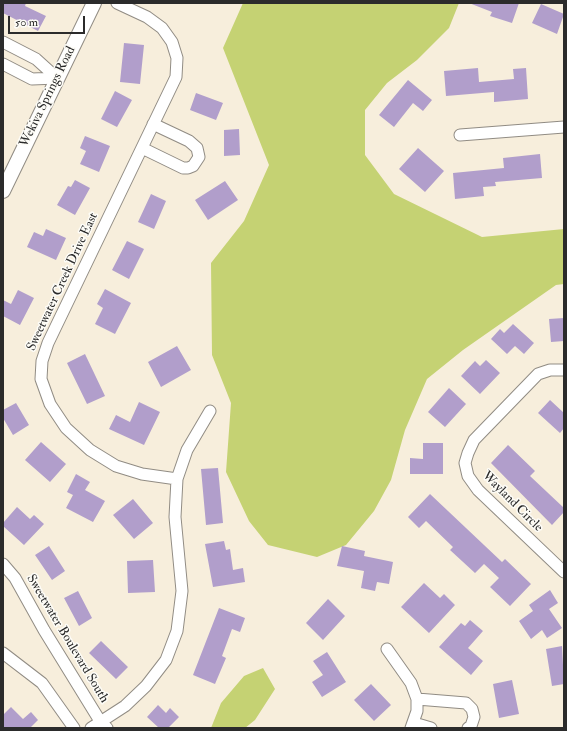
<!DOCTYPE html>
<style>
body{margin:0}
#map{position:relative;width:567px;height:731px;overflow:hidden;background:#f7eedc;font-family:"IM FELL Double Pica",serif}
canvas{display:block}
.frame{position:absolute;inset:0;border:4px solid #2b2b2b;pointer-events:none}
.scale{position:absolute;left:8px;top:16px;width:77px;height:18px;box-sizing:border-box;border:2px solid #2b2b2b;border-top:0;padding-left:5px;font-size:12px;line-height:14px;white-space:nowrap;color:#2b2b2b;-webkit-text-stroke:3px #fdfcf7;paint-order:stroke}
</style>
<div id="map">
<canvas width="567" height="731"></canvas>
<div class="frame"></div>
<div class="scale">50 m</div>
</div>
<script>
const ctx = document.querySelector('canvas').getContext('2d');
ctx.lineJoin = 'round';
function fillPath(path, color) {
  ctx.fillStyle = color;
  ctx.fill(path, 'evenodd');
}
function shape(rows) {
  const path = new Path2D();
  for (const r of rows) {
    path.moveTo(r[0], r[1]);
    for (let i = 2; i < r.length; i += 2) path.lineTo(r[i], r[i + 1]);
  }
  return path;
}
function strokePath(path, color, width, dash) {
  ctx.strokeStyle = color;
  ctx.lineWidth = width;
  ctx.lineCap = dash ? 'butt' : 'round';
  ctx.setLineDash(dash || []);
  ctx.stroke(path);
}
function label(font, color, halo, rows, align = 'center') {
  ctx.font = font + ' "IM FELL Double Pica",serif';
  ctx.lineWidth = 3;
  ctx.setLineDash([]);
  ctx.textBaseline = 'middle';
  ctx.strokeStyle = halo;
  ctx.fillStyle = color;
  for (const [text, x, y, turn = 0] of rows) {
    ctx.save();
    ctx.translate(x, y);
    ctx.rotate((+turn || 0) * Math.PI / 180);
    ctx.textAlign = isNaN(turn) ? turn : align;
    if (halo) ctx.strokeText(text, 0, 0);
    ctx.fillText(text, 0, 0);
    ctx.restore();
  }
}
fillPath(shape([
 [243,3,459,3,449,28,417,60,387,83,365,110,365,155,394,194,482,237,564,229,564,284,556,285,463,350,427,379,405,430,391,480,374,511,346,545,317,557,268,545,249,521,226,472,231,403,212,355,211,263,244,221,269,165,223,48],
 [263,668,275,689,255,720,245,728,211,728,221,703,244,676]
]), '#c5d273');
fillPath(shape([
 [3,3,26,3,25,6,46,16,38,31,3,13],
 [469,3,519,3,512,23,490,16,492,12],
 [541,4,564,14,557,34,532,23],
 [124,43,144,45,140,84,120,82],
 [478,68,479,82,514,79,513,69,526,68,528,99,494,102,494,92,446,96,444,71],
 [408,80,432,100,423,111,413,103,394,127,379,115],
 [115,91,132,100,117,127,101,119],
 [196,93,223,103,216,120,190,110],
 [239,129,240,155,224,156,224,130],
 [85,136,110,146,99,172,80,164,86,151,80,148],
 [418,148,444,171,425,192,399,169],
 [540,154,542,178,495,182,496,186,483,187,484,196,455,199,453,173,504,168,503,158],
 [75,180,90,188,75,215,57,205,68,186,71,187],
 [225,181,238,200,208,220,195,200],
 [151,194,166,201,154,229,138,222],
 [46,229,66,238,56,260,27,247,34,232,43,236],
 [127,241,144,249,129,279,112,270],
 [105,289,131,303,115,334,95,324,103,308,97,304],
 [18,290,34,298,20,325,3,316,3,300,11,304],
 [564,318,564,341,551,342,549,319],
 [513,324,534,343,524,354,515,346,507,354,491,339,500,329,504,333],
 [177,346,191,370,161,387,148,362],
 [85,354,105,396,87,404,67,363],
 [486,360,500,373,480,394,461,376,475,361,480,366],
 [449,388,466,404,445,427,428,412],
 [550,400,564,413,564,428,560,433,538,413],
 [139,402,160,412,144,445,109,429,116,415,130,422],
 [16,403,29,425,13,435,3,418,3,410],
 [41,442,66,464,50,482,25,460],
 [423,443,443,443,443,474,410,474,410,458,423,459],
 [508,445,535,471,530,476,564,508,564,512,552,525,491,463],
 [218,468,223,523,206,525,201,469],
 [76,474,90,482,85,490,105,501,93,522,66,508,73,495,67,492],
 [430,494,502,562,505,559,531,584,510,606,490,587,499,578,484,564,475,573,450,550,453,547,426,521,419,528,408,517],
 [133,499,153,523,134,539,113,515],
 [17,507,30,519,34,515,44,524,24,545,3,526,3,523],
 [224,541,226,550,230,549,233,570,243,568,245,582,213,587,205,544],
 [49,546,65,571,52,580,35,555],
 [342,546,365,551,364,556,393,562,389,584,377,582,375,591,361,588,364,571,337,566],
 [153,560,155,592,128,593,127,561],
 [424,583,440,598,444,594,455,605,429,633,401,607],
 [550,590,558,603,549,609,562,628,547,638,542,630,531,639,519,621,533,611,529,605],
 [78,591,92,618,79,626,64,598],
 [328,599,345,616,323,640,306,623],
 [219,608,245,618,240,632,232,629,222,656,226,658,215,684,193,675],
 [470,620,483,631,468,648,483,661,471,675,439,647,461,623,465,626],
 [101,641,128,667,116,679,89,653],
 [562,646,564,684,552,686,546,649],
 [327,652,346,682,322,697,312,682,323,675,313,661],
 [512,680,519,714,499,718,493,684],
 [371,684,391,705,374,721,354,700],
 [158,705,166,713,170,708,179,717,168,728,159,728,147,717],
 [11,707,23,719,31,712,38,720,30,728,3,728,3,715]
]), '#b19ecb');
const minor = shape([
 [117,3,147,17,162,28,172,42,177,58,176,77,48,343,42,361,41,379,50,404,66,428,90,450,116,466,142,474,177,479],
 [3,42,36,59,57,78],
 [3,64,32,79,57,78],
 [460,135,564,127],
 [142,148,183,168,188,168,193,166,199,157,197,148,189,141,153,124],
 [564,370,550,370,538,374,474,440,468,453,465,463,468,476,478,490,564,572],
 [3,564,15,578,44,630,100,721,107,728],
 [387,649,411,683,417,699,417,711,411,728],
 [3,653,42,683,74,728],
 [417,699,466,703,472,709,474,717,471,726,468,728],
 [414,723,431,728],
 [91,728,125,706,146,686,166,660,177,631,182,591,175,517,177,479,187,450,210,411]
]);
const major = shape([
 [3,191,94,3]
]);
strokePath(minor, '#918c84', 13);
strokePath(major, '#918c84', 16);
strokePath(minor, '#fff', 11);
strokePath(major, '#fff', 14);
label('13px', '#2b2b2b', '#fdfcf7', [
 ["Wekiva Springs Road",48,97,-64],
 ["Sweetwater Creek Drive East",63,282,-65],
 ["Wayland Circle",512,502,45],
 ["Sweetwater Boulevard South",67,639,59]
]);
</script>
